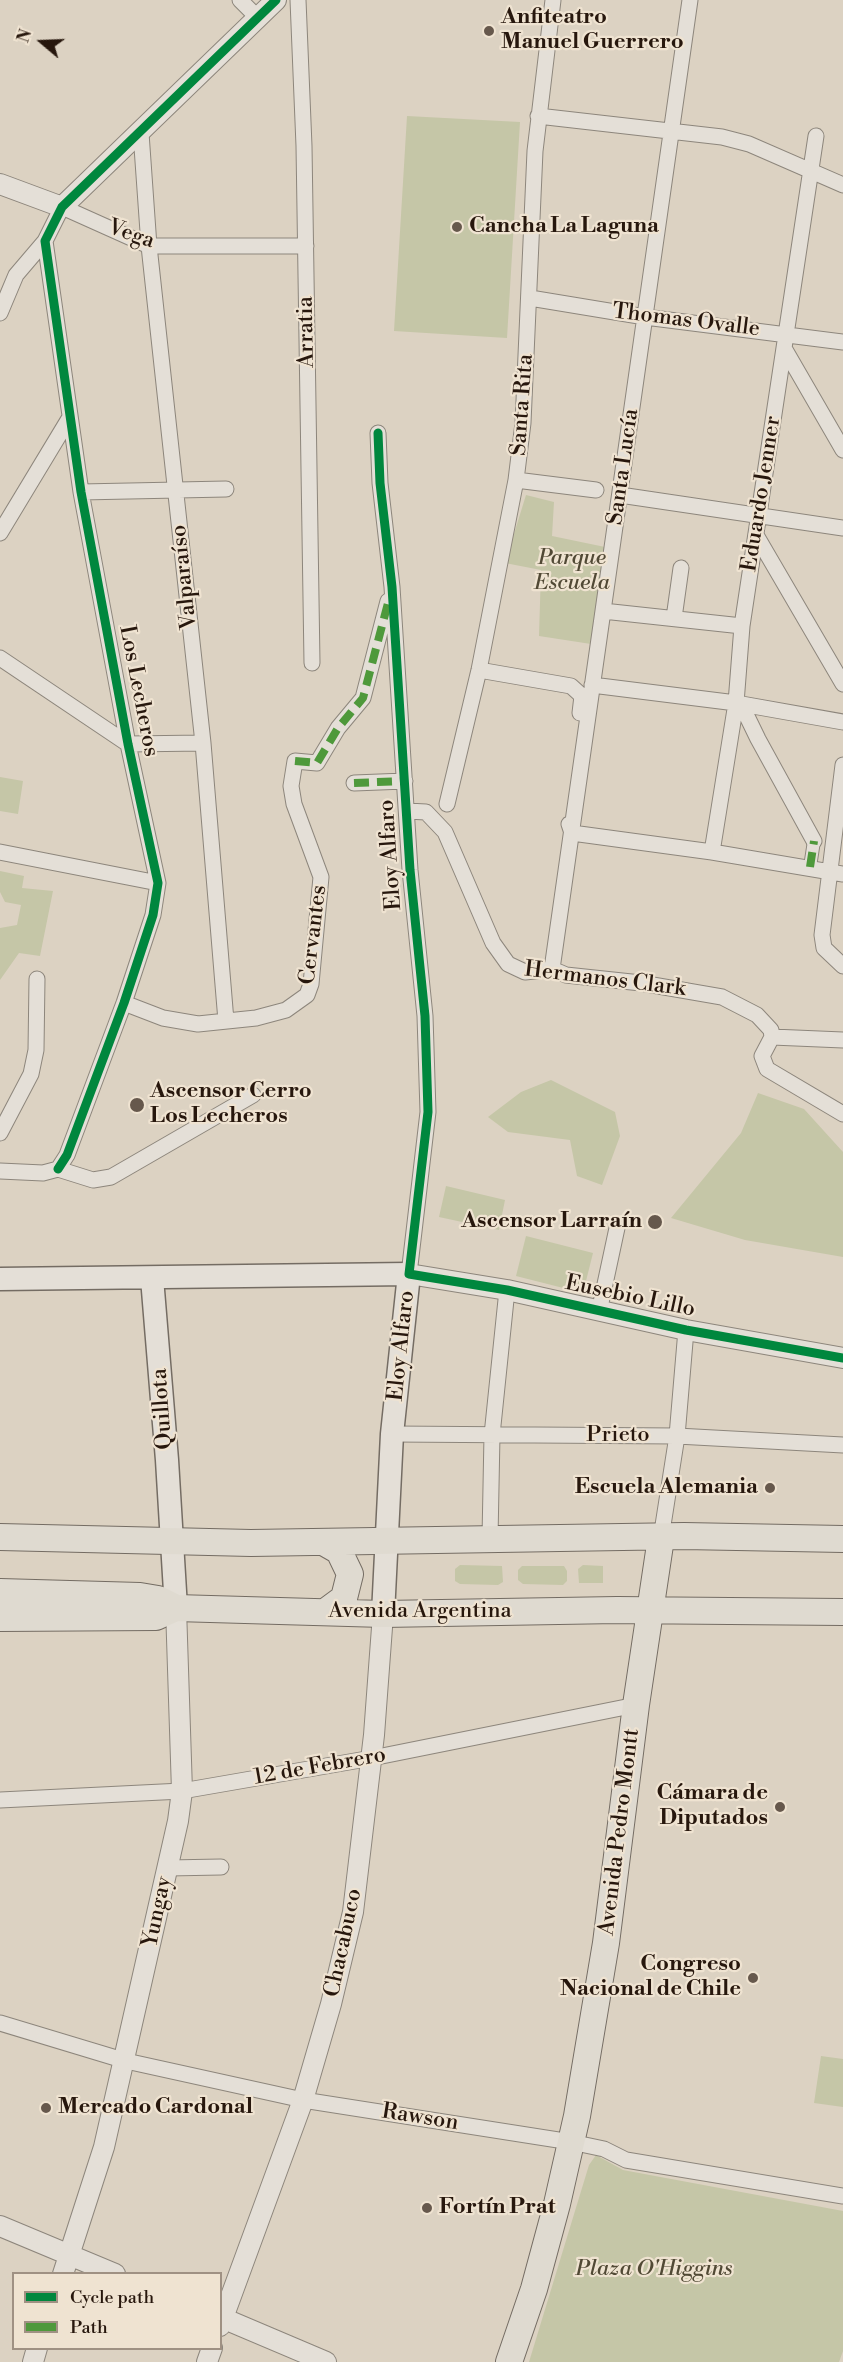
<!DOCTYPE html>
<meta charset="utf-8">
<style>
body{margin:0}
#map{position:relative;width:843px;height:2362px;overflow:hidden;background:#dcd2c2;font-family:"Libre Bodoni",serif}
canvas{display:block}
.legend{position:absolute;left:12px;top:2272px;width:210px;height:78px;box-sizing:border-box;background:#efe3d1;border:2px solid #9f9183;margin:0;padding:8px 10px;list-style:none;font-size:18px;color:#27170d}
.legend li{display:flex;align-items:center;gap:12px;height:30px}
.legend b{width:30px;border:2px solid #9f9183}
.north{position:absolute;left:12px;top:12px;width:60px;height:60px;-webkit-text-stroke:4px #efe3d1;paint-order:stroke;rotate:289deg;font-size:16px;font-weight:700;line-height:24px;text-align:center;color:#27170d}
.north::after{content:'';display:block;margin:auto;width:21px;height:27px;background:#27170d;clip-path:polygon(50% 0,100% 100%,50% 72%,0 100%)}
</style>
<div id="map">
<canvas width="843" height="2362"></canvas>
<ul class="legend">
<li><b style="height:8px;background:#00873e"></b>Cycle path</li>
<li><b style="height:8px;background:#4e993b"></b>Path</li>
</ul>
<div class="north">N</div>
</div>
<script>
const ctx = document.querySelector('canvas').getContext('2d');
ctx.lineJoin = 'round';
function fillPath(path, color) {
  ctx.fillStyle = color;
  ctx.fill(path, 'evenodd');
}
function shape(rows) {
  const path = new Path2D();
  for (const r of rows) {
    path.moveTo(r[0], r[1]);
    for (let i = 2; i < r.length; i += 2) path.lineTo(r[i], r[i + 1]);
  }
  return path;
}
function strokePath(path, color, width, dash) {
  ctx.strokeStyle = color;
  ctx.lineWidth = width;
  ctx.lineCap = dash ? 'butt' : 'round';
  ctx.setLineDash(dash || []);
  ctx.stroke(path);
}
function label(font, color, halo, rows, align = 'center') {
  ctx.font = font + ' "Libre Bodoni",serif';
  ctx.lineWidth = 4.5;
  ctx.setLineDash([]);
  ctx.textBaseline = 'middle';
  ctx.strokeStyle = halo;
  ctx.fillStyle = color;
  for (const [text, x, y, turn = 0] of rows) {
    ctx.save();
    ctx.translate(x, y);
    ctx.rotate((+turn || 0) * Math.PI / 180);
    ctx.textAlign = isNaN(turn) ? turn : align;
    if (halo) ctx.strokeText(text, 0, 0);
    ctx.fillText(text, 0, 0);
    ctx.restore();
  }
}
fillPath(shape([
 [407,116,520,122,507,338,394,331],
 [526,495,554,502,552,536,605,547,591,644,539,636,541,570,505,563],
 [0,777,23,781,18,814,0,811],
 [0,871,24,876,22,888,53,891,40,956,19,953,0,980,0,928,17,925,21,905,5,902,0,892],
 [551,1080,615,1112,620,1136,602,1185,577,1176,570,1140,508,1132,488,1117,521,1092],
 [758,1093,804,1109,843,1152,843,1257,745,1240,671,1218,741,1133],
 [446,1186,505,1200,499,1230,439,1217],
 [526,1236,593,1253,583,1293,516,1276],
 [460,1565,502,1566,503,1582,498,1585,460,1584,455,1581,455,1569],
 [583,1565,603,1566,603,1583,579,1583,578,1569],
 [522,1566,564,1566,567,1571,567,1581,563,1585,523,1584,518,1580,518,1570],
 [821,2056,843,2059,843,2107,814,2103],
 [596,2155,623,2170,843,2211,843,2351,839,2362,529,2362,589,2165]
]), '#c5c6a7');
const pedestrian = shape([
 [810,867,814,841]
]);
const minor = shape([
 [240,0,258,18],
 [298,0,304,146,312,663],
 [538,116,722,137,749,144,843,185],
 [141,133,149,246,203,743,226,1021],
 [530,298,645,317,843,342],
 [0,313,16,275,45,241],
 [784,348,843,450],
 [378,433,380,483,392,587,410,870,425,1016,428,1112,409,1274],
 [516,480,596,490],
 [81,492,226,489],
 [620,495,843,528],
 [0,533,70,417],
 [756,535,843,684],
 [603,611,742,626],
 [674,618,681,568],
 [0,658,128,744,203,743],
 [479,670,571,686,582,696,580,713],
 [592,685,736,703,843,722],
 [741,704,758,739,814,841],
 [843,765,822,935,824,948,843,966],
 [354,783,405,781],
 [447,804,479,670,516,480,523,423,535,151,553,0],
 [407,811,426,812,445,832,493,943,508,964,525,972,552,969,566,975,641,983,722,997,757,1015,771,1030,772,1037],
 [569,824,572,833,712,852,843,874],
 [0,852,158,883],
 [712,852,736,703,742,626,816,136],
 [552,969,690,0],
 [124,1003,163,1018,198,1024,256,1018,286,1010,307,995,311,984,321,877,294,804,291,786,295,761,317,763,338,728,363,698,388,601],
 [772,1037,762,1056,767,1069,843,1114],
 [772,1037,843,1040],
 [0,1133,31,1074,36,1050,37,979],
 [58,1169,67,1155,124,1003,153,915,158,883,128,744,81,492,45,241,62,207,149,246,306,246],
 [0,1171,43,1173,58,1169,93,1180,111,1177,253,1095],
 [599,1312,617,1228],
 [392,1434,677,1436,843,1445],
 [490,1538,492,1435,507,1290],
 [661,1538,677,1436,686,1330],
 [0,1800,182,1791,372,1758,636,1705],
 [168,1868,221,1867],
 [0,2023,126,2061,303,2100,571,2142,604,2149,626,2160,843,2196]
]);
const tertiary = shape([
 [0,184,62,207,276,0],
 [409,1274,507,1290,686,1330,843,1358],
 [0,2226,115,2274],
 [63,2274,104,2147,178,1821,182,1791,176,1608],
 [220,2317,326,2362],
 [220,2326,303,2100,331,2004,353,1912,374,1735,383,1614],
 [33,2362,37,2348],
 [207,2362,212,2348]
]);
const secondary = shape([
 [152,1278,167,1460,176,1608],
 [0,1279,409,1274,392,1434,383,1614]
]);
const primary = shape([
 [0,1537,251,1543,684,1536,843,1539],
 [325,1543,339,1551,350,1574,344,1598,325,1612],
 [0,1592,140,1596,158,1599,176,1608],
 [0,1618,156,1617,176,1608,383,1614,617,1610,843,1612],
 [509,2362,534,2289,557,2204,577,2116,606,1943,636,1705,661,1538]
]);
strokePath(pedestrian, '#8d867c', 14);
strokePath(minor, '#8d867c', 17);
strokePath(tertiary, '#8d867c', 22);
strokePath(secondary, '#746c63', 25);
strokePath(primary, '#746c63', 28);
strokePath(pedestrian, '#e4dfd7', 12);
strokePath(minor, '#e4dfd7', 15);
strokePath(tertiary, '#e4dfd7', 20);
strokePath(secondary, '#e4dfd7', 22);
strokePath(primary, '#dfdad0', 26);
strokePath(shape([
 [295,761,317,763,338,728,363,698,388,603],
 [354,783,405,781],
 [810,867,814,841]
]), '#4e993b', 8, [15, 8]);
strokePath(shape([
 [378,433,380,483,392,587,410,870,425,1016,428,1112,409,1274,507,1290,686,1330,843,1358],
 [58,1169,67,1155,124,1003,153,915,158,883,128,744,81,492,45,241,62,207,276,0]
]), '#00873e', 9);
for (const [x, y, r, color] of [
 [489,31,6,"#66584c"],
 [457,227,6,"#66584c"],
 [137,1105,8,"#66584c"],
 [655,1222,8,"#66584c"],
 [770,1488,6,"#66584c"],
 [780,1807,6,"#66584c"],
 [753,1978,6,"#66584c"],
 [46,2108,6,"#66584c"],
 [427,2208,6,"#66584c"]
]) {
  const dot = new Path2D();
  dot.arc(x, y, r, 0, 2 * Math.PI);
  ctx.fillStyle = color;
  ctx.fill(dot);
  strokePath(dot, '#efe3d1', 2);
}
label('bold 22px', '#27170d', '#efe3d1', [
 ["Anfiteatro",501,18],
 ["Manuel Guerrero",501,43],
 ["Cancha La Laguna",469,227],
 ["Ascensor Cerro",150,1092],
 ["Los Lecheros",150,1117],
 ["Ascensor Larraín",642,1222,"right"],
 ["Escuela Alemania",758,1488,"right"],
 ["Cámara de",768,1794,"right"],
 ["Diputados",768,1819,"right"],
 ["Congreso",741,1965,"right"],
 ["Nacional de Chile",741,1990,"right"],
 ["Mercado Cardonal",58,2108],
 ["Fortín Prat",439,2208]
], 'left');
label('22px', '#27170d', '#efe3d1', [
 ["Vega",131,235,19],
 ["Thomas Ovalle",686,321,7],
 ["Arratia",307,332,-91],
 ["Santa Rita",523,405,-86],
 ["Santa Lucía",624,467,-82],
 ["Eduardo Jenner",762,494,-81],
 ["Valparaíso",185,577,-96],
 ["Los Lecheros",138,691,79],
 ["Eloy Alfaro",391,855,-94],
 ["Cervantes",314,935,-83],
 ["Hermanos Clark",605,980,7],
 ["Eusebio Lillo",630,1297,12],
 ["Eloy Alfaro",402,1346,-84],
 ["Quillota",163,1409,-94],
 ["Prieto",618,1436],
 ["Avenida Argentina",420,1612],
 ["12 de Febrero",320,1767,-10],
 ["Avenida Pedro Montt",620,1832,-83],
 ["Yungay",158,1912,-78],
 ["Chacabuco",344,1943,-78],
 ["Rawson",420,2118,9]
]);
label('italic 22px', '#514935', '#efe3d1', [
 ["Parque",572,559],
 ["Escuela",572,584],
 ["Plaza O'Higgins",654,2270]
]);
</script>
